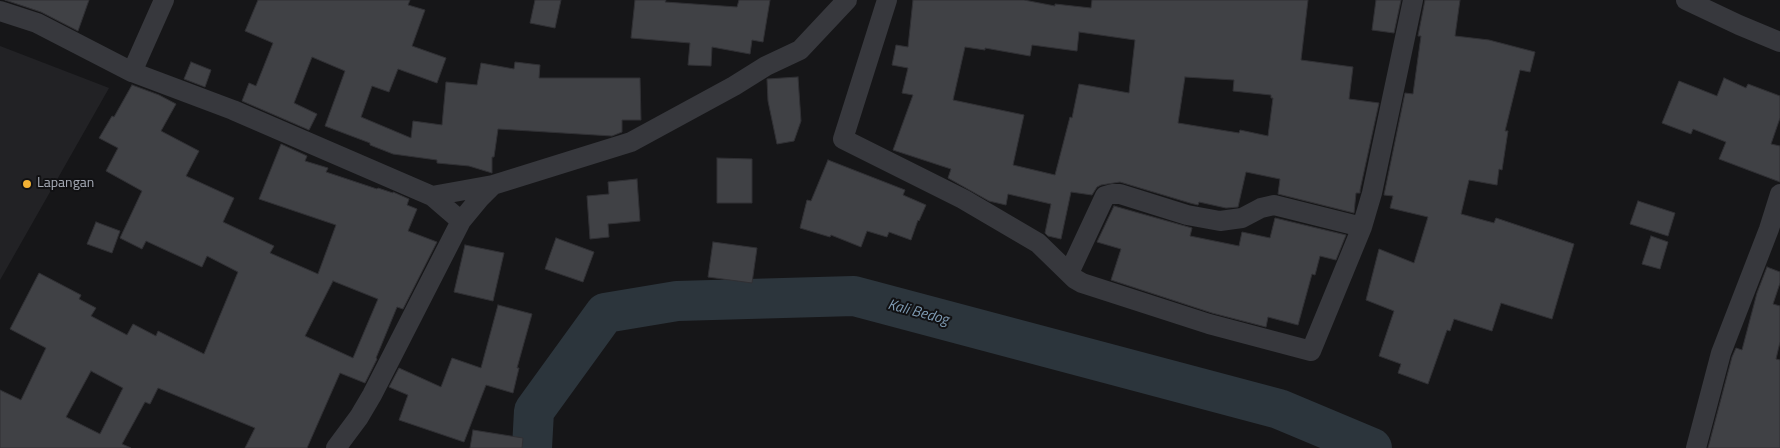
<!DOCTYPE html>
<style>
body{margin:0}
canvas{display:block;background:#161618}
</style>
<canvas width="1780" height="448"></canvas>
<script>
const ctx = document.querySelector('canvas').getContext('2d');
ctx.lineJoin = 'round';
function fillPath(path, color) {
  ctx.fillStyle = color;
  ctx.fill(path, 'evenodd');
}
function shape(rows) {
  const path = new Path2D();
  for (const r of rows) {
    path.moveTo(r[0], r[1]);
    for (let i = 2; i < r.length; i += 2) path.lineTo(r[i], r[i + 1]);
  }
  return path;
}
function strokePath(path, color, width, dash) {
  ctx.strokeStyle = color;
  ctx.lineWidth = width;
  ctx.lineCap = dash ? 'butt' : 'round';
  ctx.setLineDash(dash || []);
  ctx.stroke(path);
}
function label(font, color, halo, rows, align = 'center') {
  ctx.font = font + ' "Titillium Web",sans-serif';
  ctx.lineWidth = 4;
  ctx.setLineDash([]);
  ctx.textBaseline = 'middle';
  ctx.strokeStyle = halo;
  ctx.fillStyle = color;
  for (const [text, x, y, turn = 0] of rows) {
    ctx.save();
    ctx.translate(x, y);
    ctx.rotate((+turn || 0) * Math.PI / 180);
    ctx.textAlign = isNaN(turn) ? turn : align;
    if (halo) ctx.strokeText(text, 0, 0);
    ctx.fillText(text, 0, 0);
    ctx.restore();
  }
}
fillPath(shape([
 [0,46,109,88,0,280]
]), '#222225');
strokePath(shape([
 [532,448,534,411,605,313,677,301,854,296,1279,409,1372,448]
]), '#2c353c', 40);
const building = shape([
 [5,0,89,0,78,31,41,12,5,0],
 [258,0,410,0,408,5,425,10,412,46,446,58,437,83,398,69,389,92,372,86,361,117,411,138,413,121,442,125,446,82,477,85,481,63,514,69,515,62,540,65,539,78,640,78,641,120,622,120,622,132,612,136,498,129,494,157,492,157,492,173,469,166,437,163,437,160,393,154,370,145,370,143,325,126,345,71,312,57,294,103,317,114,309,130,242,101,249,83,256,86,273,43,245,31,258,0],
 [535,0,561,0,555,28,530,23,535,0],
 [635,0,666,0,665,2,737,7,739,0,770,0,763,42,752,40,750,54,712,47,711,66,688,65,690,43,631,38,635,0],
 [913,0,1024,0,1055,6,1055,4,1091,8,1092,0,1308,0,1301,60,1353,67,1349,99,1379,103,1360,190,1360,193,1356,193,1354,213,1278,194,1280,179,1246,172,1238,207,1226,208,1199,202,1198,205,1190,203,1120,182,1101,185,1097,187,1092,195,1071,192,1061,239,1048,236,1045,233,1051,204,1008,194,1006,205,989,201,948,178,951,169,893,150,913,95,902,93,908,68,892,65,896,45,908,47,913,0],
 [1079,32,1135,40,1129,93,1079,84,1072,118,1070,117,1055,175,1013,165,1024,115,953,100,965,47,985,50,985,48,1030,56,1032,45,1077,51,1079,32],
 [1185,77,1234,80,1233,91,1271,95,1271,98,1273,98,1268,136,1240,130,1239,133,1178,123,1185,77],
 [1376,0,1401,0,1394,33,1372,30,1376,0],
 [1425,0,1460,0,1455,36,1489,40,1535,52,1530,72,1520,70,1505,131,1508,131,1502,170,1499,169,1497,185,1469,180,1461,214,1494,223,1496,218,1574,244,1552,319,1501,303,1492,331,1454,319,1450,331,1447,330,1428,384,1398,373,1401,364,1379,356,1394,311,1366,300,1379,249,1414,263,1428,217,1390,208,1393,196,1384,195,1405,93,1413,94,1421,36,1418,36,1425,0],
 [191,62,211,70,205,87,184,79,191,62],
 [798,77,801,121,794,141,777,144,768,101,767,79,798,77],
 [1724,78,1746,88,1748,84,1780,96,1780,118,1771,144,1780,146,1780,182,1719,159,1726,142,1693,129,1691,134,1662,123,1679,81,1717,96,1724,78],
 [132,85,159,95,176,104,161,131,199,151,186,176,234,198,223,222,274,246,270,253,318,274,336,225,259,199,281,144,307,156,305,161,328,168,326,172,377,189,378,188,393,193,393,192,409,199,407,205,417,209,408,231,437,242,403,309,397,307,376,358,377,359,365,383,340,373,307,448,245,448,255,428,158,388,150,404,145,402,122,444,131,448,0,448,0,390,21,400,46,348,10,329,39,273,81,295,79,299,96,308,91,316,127,335,133,324,156,336,158,331,204,354,238,272,207,256,202,267,146,241,142,249,120,238,142,191,106,171,118,148,99,138,112,116,114,117,132,85],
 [333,281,378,299,353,358,305,336,333,281],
 [91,371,123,388,100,434,66,417,91,371],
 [717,158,752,159,752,203,717,203,717,158],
 [828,160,905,190,903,195,926,205,919,221,918,220,911,240,889,232,887,237,867,231,861,247,831,235,830,237,800,228,807,200,811,201,828,160],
 [637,179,640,221,608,224,609,237,590,239,587,196,609,194,608,182,637,179],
 [1638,201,1675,213,1668,236,1630,224,1638,201],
 [1114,206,1192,228,1190,236,1239,246,1242,232,1270,238,1275,218,1346,235,1336,260,1320,256,1315,275,1312,274,1298,325,1268,317,1266,327,1212,313,1111,280,1121,249,1097,242,1114,206],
 [96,222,120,231,112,253,87,244,96,222],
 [1651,236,1668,242,1660,269,1642,264,1651,236],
 [556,238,594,252,583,282,545,269,556,238],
 [713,242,757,248,752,283,708,277,713,242],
 [465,245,504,253,493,301,454,292,465,245],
 [1767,267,1780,272,1780,283,1773,304,1780,306,1780,342,1776,359,1780,360,1780,448,1708,448,1732,357,1736,348,1742,350,1757,293,1767,267],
 [498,305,532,314,517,368,519,368,513,393,486,385,464,442,399,420,408,395,389,387,399,368,441,387,452,358,481,368,498,305],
 [473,430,523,438,522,448,470,448,473,430]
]);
fillPath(building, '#404145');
strokePath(building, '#303034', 1);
strokePath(shape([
 [887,0,843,139,963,199,1038,243,1075,279,1082,283,1209,324,1311,351,1362,227,1372,193,1413,0],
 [1686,0,1739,25,1780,42],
 [0,11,37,23,132,72,233,110,432,196,461,221],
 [132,72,164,0],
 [432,196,493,185],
 [1069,273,1105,196,1112,194,1120,194,1187,215,1220,221,1242,218,1261,208,1274,205,1362,227],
 [336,448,359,417,372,395,461,221,480,198,493,185,631,142,734,86,766,66,800,50,847,0],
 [1696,448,1721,353,1769,229,1780,194]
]), '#37383d', 20);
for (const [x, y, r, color] of [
 [27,184,5,"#f2b134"]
]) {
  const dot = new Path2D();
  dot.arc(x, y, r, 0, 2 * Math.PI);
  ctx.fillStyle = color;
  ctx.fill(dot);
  strokePath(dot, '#111113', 2);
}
label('14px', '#a8adb8', '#111113', [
 ["Lapangan",37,184]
], 'left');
label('italic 15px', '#7f9bb3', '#111113', [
 ["Kali Bedog",918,313,15]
]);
</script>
